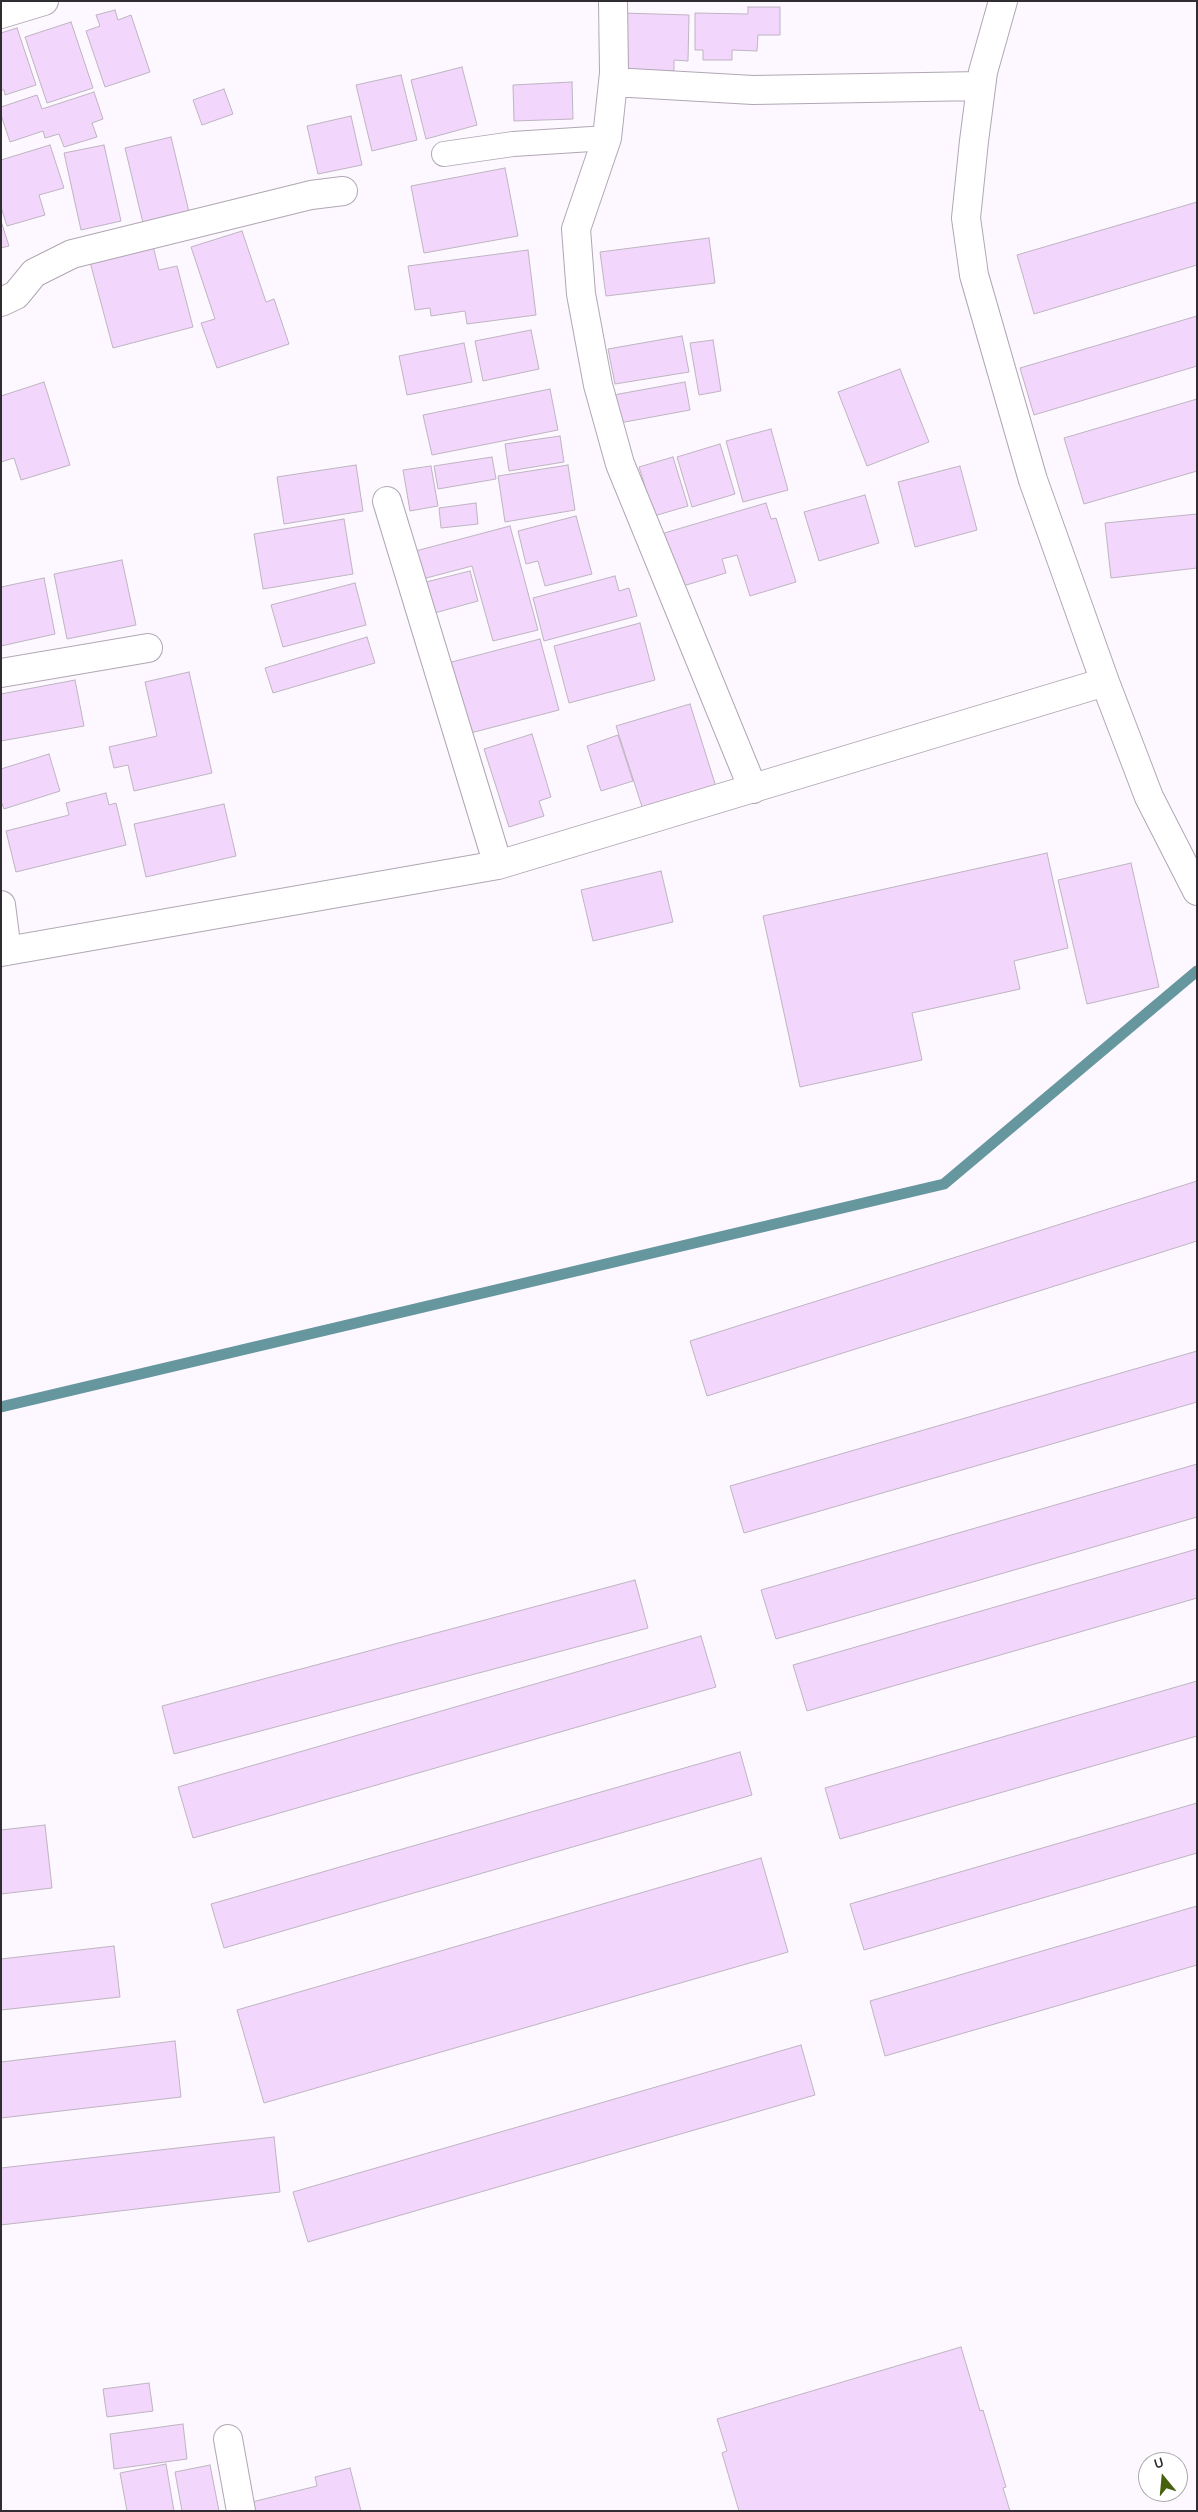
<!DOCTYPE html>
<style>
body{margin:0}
#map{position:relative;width:1198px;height:2512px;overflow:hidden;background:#fdf7ff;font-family:Karla,sans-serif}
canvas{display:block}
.frame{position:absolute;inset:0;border:2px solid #302d32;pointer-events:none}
.north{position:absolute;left:1138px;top:2452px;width:50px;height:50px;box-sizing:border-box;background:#fff;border:1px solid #acabad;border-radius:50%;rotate:343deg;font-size:14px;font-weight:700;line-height:20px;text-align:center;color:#302d32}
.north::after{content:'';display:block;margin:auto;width:18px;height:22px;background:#47600e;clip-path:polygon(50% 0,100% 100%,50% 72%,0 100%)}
</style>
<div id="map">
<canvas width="1198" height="2512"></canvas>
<div class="frame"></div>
<div class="north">U</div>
</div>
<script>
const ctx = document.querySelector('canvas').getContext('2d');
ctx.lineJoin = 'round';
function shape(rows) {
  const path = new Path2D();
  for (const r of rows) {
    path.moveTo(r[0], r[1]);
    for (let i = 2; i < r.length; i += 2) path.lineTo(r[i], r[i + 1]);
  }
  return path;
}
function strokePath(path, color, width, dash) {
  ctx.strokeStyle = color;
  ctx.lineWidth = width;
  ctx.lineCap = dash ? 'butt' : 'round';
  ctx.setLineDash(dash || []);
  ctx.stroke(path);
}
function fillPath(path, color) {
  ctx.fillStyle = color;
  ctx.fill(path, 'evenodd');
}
strokePath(shape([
 [1,1407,944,1184,1197,971]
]), '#66969e', 11);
const building = shape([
 [748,7,780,7,780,35,758,35,757,51,732,50,732,60,703,60,703,50,695,50,695,13,748,14,748,7],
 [115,10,118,20,131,15,150,72,105,87,86,31,100,26,96,15,115,10],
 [623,13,689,15,688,61,674,60,674,71,622,71,623,13],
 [71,22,93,88,47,103,25,37,71,22],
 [17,28,36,85,5,95,4,90,1,90,1,33,17,28],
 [462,67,477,125,426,139,411,80,462,67],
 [401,75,417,140,372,151,356,85,401,75],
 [572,82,573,119,514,121,513,85,572,82],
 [224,89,233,114,202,125,193,100,224,89],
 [94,92,103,119,92,123,97,137,64,147,59,134,45,138,43,131,10,142,1,115,1,107,37,95,42,109,94,92],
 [351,116,362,165,318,174,307,126,351,116],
 [171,137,189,212,143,223,125,148,171,137],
 [50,145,64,188,39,195,45,215,7,226,1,207,1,160,50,145],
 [104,145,121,221,81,230,64,153,104,145],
 [505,168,518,236,424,253,411,186,505,168],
 [1197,202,1197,265,1034,314,1017,255,1197,202],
 [1,221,9,246,1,248,1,221],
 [242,231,266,302,274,299,289,344,217,368,201,323,215,319,191,247,242,231],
 [709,238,715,283,606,296,600,252,709,238],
 [153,246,159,270,177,266,193,327,113,348,90,262,153,246],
 [528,250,536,315,467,324,465,311,431,316,430,308,415,310,408,266,528,250],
 [1197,316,1197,366,1034,415,1020,368,1197,316],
 [531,330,539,369,483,381,475,341,531,330],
 [682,336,689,372,615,384,608,349,682,336],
 [713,340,721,391,699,395,690,343,713,340],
 [464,343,472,382,407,395,399,356,464,343],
 [900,369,929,442,867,466,838,392,900,369],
 [44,382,70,465,21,480,14,458,1,462,1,396,44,382],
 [685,382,690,410,614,424,608,396,685,382],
 [550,389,558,430,432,455,423,415,550,389],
 [1197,399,1197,471,1084,504,1064,438,1197,399],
 [771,429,788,490,743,502,726,441,771,429],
 [560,436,564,462,509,471,505,444,560,436],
 [720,444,735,494,692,507,677,457,720,444],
 [492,457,496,479,438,489,434,466,492,457],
 [673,457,688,506,654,516,639,467,673,457],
 [356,465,363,511,284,524,277,477,356,465],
 [568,465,575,510,505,522,498,476,568,465],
 [431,466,438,506,410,511,403,470,431,466],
 [960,466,977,530,915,547,898,482,960,466],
 [865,495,879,543,819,561,804,512,865,495],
 [476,503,478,524,441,528,439,508,476,503],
 [766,503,771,519,776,518,796,582,750,596,737,555,722,559,726,573,683,586,661,534,766,503],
 [1197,514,1197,568,1111,578,1105,523,1197,514],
 [576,516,592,574,545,586,538,561,526,564,518,531,576,516],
 [344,519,353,574,263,589,254,534,344,519],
 [510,526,538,630,493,641,472,566,415,581,408,553,510,526],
 [122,560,136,625,67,639,54,574,122,560],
 [470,571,478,601,431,614,422,583,470,571],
 [615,576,619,591,629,588,637,616,544,641,533,598,615,576],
 [44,578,55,634,1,646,1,587,44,578],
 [355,583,366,625,283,647,271,605,355,583],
 [640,623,655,680,569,703,554,646,640,623],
 [367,637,375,663,273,693,265,668,367,637],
 [540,639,559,710,463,735,444,664,540,639],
 [189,672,212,773,134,791,128,765,114,768,109,747,157,736,145,682,189,672],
 [75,680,84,726,1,741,1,694,75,680],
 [690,704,717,790,644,813,616,726,690,704],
 [532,734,551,797,539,801,544,816,509,827,484,749,532,734],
 [618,735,633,781,601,791,587,746,618,735],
 [49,754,60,791,4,809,1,801,1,769,49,754],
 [106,793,109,805,116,803,126,845,16,872,6,831,69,815,66,803,106,793],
 [224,804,236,856,146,877,134,824,224,804],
 [1047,853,1068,948,1014,961,1020,989,912,1013,922,1060,800,1087,763,916,1047,853],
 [1131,863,1159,987,1087,1004,1058,880,1131,863],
 [661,871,673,922,593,941,581,890,661,871],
 [1197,1181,1197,1241,707,1396,690,1341,1197,1181],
 [1197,1351,1197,1402,744,1533,730,1486,1197,1351],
 [1197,1464,1197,1517,776,1639,761,1590,1197,1464],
 [1197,1549,1197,1598,807,1711,793,1665,1197,1549],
 [635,1580,648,1628,174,1754,162,1706,635,1580],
 [701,1636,716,1687,193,1838,178,1787,701,1636],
 [1197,1681,1197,1736,840,1839,825,1788,1197,1681],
 [740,1752,752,1795,224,1948,211,1904,740,1752],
 [1197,1803,1197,1853,864,1950,850,1904,1197,1803],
 [45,1825,52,1888,1,1894,1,1830,45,1825],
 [761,1858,788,1952,264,2103,237,2010,761,1858],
 [1197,1906,1197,1965,885,2056,870,2001,1197,1906],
 [114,1946,120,1997,1,2010,1,1959,114,1946],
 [175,2041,181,2097,1,2118,1,2062,175,2041],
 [801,2045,815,2095,308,2242,293,2192,801,2045],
 [274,2137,280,2192,1,2225,1,2168,274,2137],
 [961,2347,980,2411,983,2410,1006,2487,1003,2488,1010,2511,739,2511,722,2453,727,2451,717,2419,961,2347],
 [149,2383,153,2411,107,2417,103,2389,149,2383],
 [183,2424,187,2459,114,2469,110,2434,183,2424],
 [166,2464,174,2511,127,2511,120,2473,166,2464],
 [210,2465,219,2511,182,2511,175,2472,210,2465],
 [350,2468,361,2511,255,2511,252,2502,317,2486,315,2477,350,2468]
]);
fillPath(building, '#f2d6fb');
strokePath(building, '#beb5c1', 1);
const service = shape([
 [444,154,513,144,607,138]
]);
const minor = shape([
 [613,1,614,73,607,138,576,229,581,294,598,385,620,464,753,789],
 [1003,1,983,72,974,141,966,218,974,275,1033,480,1105,682,1149,797,1197,891],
 [1,14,44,1],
 [613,82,753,90,981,86],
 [1,302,16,295,34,273,72,254,311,195,343,191],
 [387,501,498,865],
 [1,673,148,648],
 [1,905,7,951],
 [1,952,498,865,1105,682],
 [228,2439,241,2511]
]);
strokePath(service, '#b0a7b3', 26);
strokePath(minor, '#b0a7b3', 30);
strokePath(service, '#fff', 24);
strokePath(minor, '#fff', 28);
</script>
